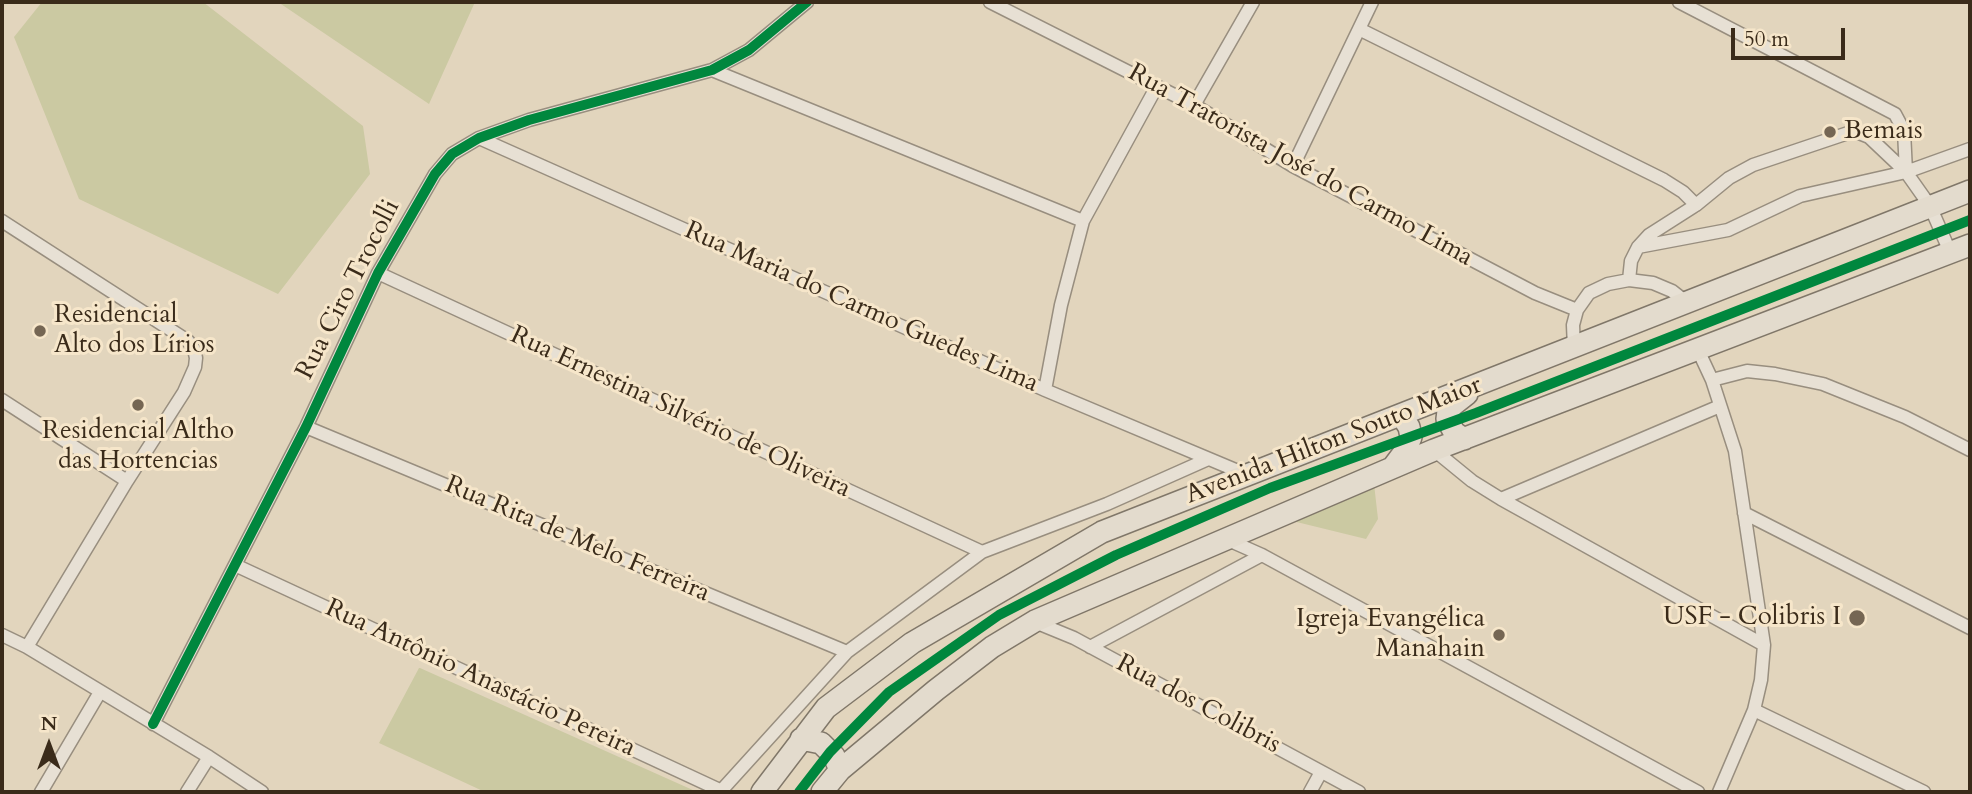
<!DOCTYPE html>
<meta charset="utf-8">
<style>
body{margin:0}
#map{position:relative;width:1972px;height:794px;overflow:hidden;background:#e2d5bd;font-family:Cardo,serif}
canvas{display:block}
.frame{position:absolute;inset:0;border:4px solid #3a2b1a;pointer-events:none}
.north{position:absolute;left:14px;top:710px;width:70px;height:70px;-webkit-text-stroke:5px #f6e6ca;paint-order:stroke;rotate:0deg;font-size:19px;font-weight:700;line-height:28px;text-align:center;color:#3a2b1a}
.north::after{content:'';display:block;margin:auto;width:24px;height:32px;background:#3a2b1a;clip-path:polygon(50% 0,100% 100%,50% 72%,0 100%)}
.scale{position:absolute;left:1731px;top:28px;width:114px;height:32px;box-sizing:border-box;border:4px solid #3a2b1a;border-top:0;padding-left:9px;font-size:21px;line-height:24px;white-space:nowrap;color:#3a2b1a;-webkit-text-stroke:5px #f6e6ca;paint-order:stroke}
</style>
<div id="map">
<canvas width="1972" height="794"></canvas>
<div class="frame"></div>
<div class="north">N</div>
<div class="scale">50 m</div>
</div>
<script>
const ctx = document.querySelector('canvas').getContext('2d');
ctx.lineJoin = 'round';
function fillPath(path, color) {
  ctx.fillStyle = color;
  ctx.fill(path, 'evenodd');
}
function shape(rows) {
  const path = new Path2D();
  for (const r of rows) {
    path.moveTo(r[0], r[1]);
    for (let i = 2; i < r.length; i += 2) path.lineTo(r[i], r[i + 1]);
  }
  return path;
}
function strokePath(path, color, width, dash) {
  ctx.strokeStyle = color;
  ctx.lineWidth = width;
  ctx.lineCap = dash ? 'butt' : 'round';
  ctx.setLineDash(dash || []);
  ctx.stroke(path);
}
function label(font, color, halo, rows, align = 'center') {
  ctx.font = font + ' Cardo,serif';
  ctx.lineWidth = 6;
  ctx.setLineDash([]);
  ctx.textBaseline = 'middle';
  ctx.strokeStyle = halo;
  ctx.fillStyle = color;
  for (const [text, x, y, turn = 0] of rows) {
    ctx.save();
    ctx.translate(x, y);
    ctx.rotate((+turn || 0) * Math.PI / 180);
    ctx.textAlign = isNaN(turn) ? turn : align;
    if (halo) ctx.strokeText(text, 0, 0);
    ctx.fillText(text, 0, 0);
    ctx.restore();
  }
}
fillPath(shape([
 [42,2,203,2,363,126,370,174,278,294,79,199,14,37],
 [278,2,475,2,429,104],
 [1373,475,1378,519,1366,539,1268,515],
 [419,668,420,668,695,791,485,792,379,743]
]), '#cbc9a2');
const minor = shape([
 [990,2,1194,105,1293,166,1535,293,1577,310,1573,325,1574,348],
 [1679,2,1895,114,1904,131,1906,172,1930,206,1951,254],
 [1359,29,1664,180,1683,192,1696,205],
 [712,70,1083,221],
 [1194,105,1253,2],
 [479,138,1045,390,1245,474],
 [1293,166,1372,2],
 [2,221,188,341,194,349,196,358,195,367,184,392,127,481,27,647],
 [1638,247,1728,230,1800,196,1906,172,1970,149],
 [378,273,982,552],
 [1629,280,1631,261,1638,247,1649,235,1696,205,1729,178,1753,165,1854,131,1869,137,1906,172],
 [1577,310,1589,293,1608,284,1629,280,1653,283,1672,291,1686,302],
 [1698,350,1712,380,1735,451,1764,645,1761,680,1754,710,1719,792],
 [1712,380,1747,371,1775,374,1823,384,1905,417,1970,450],
 [1045,390,1061,305,1083,221,1157,86],
 [2,400,127,481],
 [306,427,847,652],
 [1434,450,1472,481,1501,499,1764,645],
 [1501,499,1720,406],
 [1744,513,1970,628],
 [1226,539,1262,555,1698,792],
 [235,565,724,792],
 [1035,622,1074,638,1359,792],
 [2,635,27,647,209,757,262,792],
 [1090,647,1262,555],
 [1754,710,1924,792],
 [153,724,306,427,378,273,435,174,452,154,479,138,529,120,712,70,749,50,807,2],
 [41,792,100,692],
 [187,792,209,757],
 [720,792,847,652,982,552,1107,504,1206,460],
 [1310,792,1321,772]
]);
const primary = shape([
 [1464,439,1454,432,1447,419,1448,411,1453,405,1467,394],
 [1393,467,1405,451,1411,437,1409,427,1401,415],
 [801,739,821,743,834,756,840,770],
 [762,792,826,708,912,643,1102,532,1970,191],
 [822,792,840,770,936,690,992,647,1035,621,1434,450,1970,245]
]);
strokePath(minor, '#988e7f', 15);
strokePath(primary, '#807769', 24);
strokePath(minor, '#e7e0d4', 12);
strokePath(primary, '#e3dbcd', 21);
strokePath(shape([
 [153,724,306,427,378,273,435,174,452,154,479,138,529,120,712,70,749,50,807,2],
 [799,792,830,752,889,692,999,615,1116,555,1270,488,1476,413,1970,220]
]), '#00873e', 10);
for (const [x, y, r, color] of [
 [1830,132,7,"#756653"],
 [40,331,7,"#756653"],
 [138,405,7,"#756653"],
 [1857,618,9,"#756653"],
 [1499,635,7,"#756653"]
]) {
  const dot = new Path2D();
  dot.arc(x, y, r, 0, 2 * Math.PI);
  ctx.fillStyle = color;
  ctx.fill(dot);
  strokePath(dot, '#f6e6ca', 2.5);
}
label('26px', '#3a2b1a', '#f6e6ca', [
 ["Bemais",1844,132],
 ["Residencial",54,316],
 ["Alto dos Lírios",54,346],
 ["Residencial Altho",138,432,"center"],
 ["das Hortencias",138,462,"center"],
 ["USF - Colibris I",1841,618,"right"],
 ["Igreja Evangélica",1485,620,"right"],
 ["Manahain",1485,650,"right"]
], 'left');
label('26px', '#3a2b1a', '#f6e6ca', [
 ["Rua Tratorista José do Carmo Lima",1300,166,29],
 ["Rua Ciro Trocolli",349,290,-63],
 ["Rua Maria do Carmo Guedes Lima",861,308,24],
 ["Rua Ernestina Silvério de Oliveira",680,413,25],
 ["Avenida Hilton Souto Maior",1334,441,-21],
 ["Rua Rita de Melo Ferreira",577,540,23],
 ["Rua Antônio Anastácio Pereira",480,679,25],
 ["Rua dos Colibris",1198,705,28]
]);
</script>
